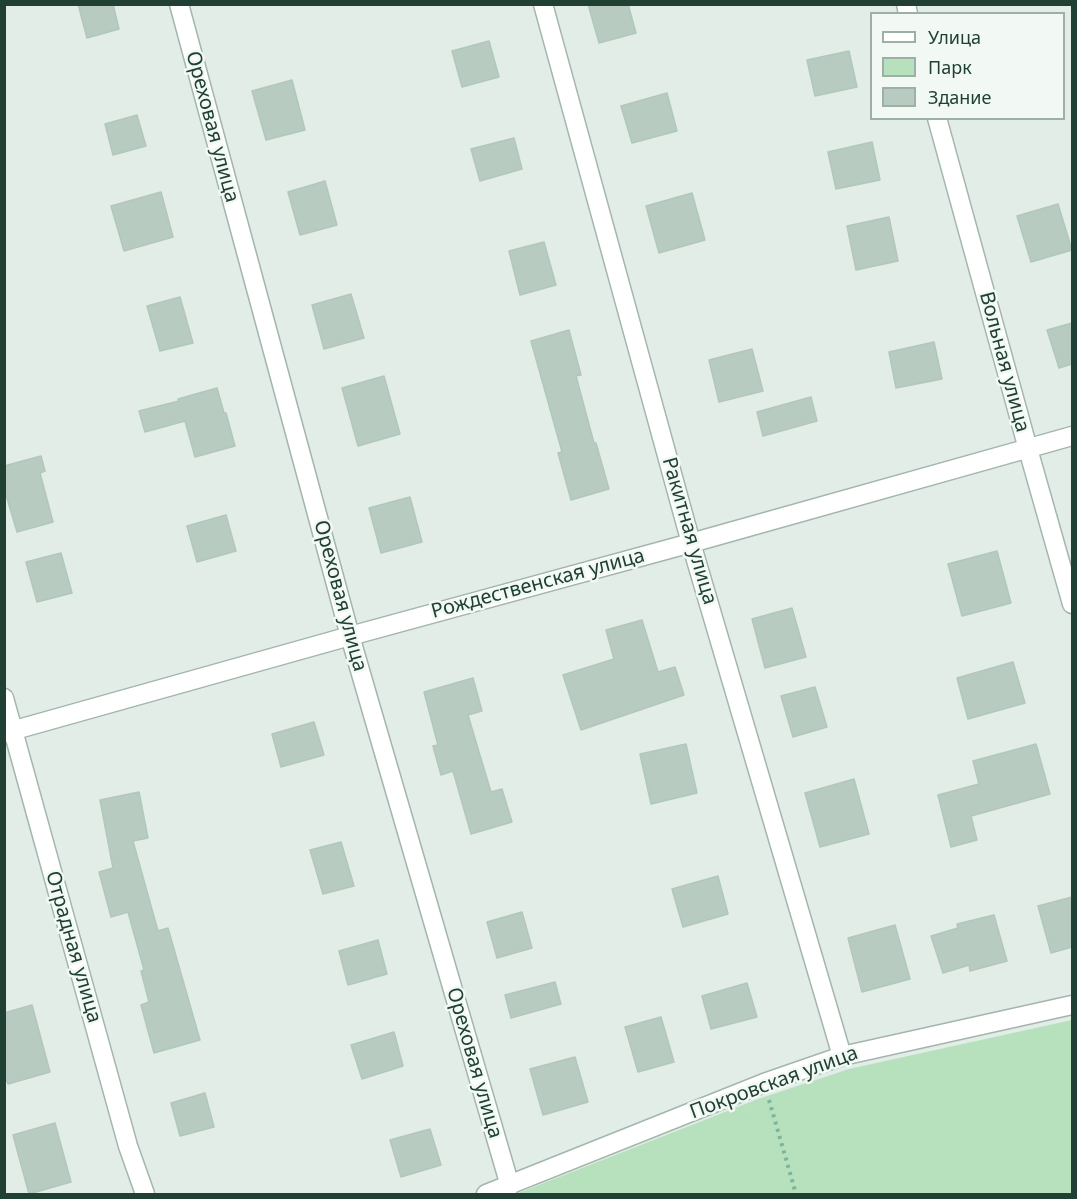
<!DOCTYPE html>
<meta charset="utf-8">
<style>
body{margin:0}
#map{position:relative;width:1077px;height:1199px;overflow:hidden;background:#e1ede6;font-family:"Noto Sans",sans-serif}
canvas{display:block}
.frame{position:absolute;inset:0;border:6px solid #1f4033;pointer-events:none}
.legend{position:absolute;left:870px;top:12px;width:195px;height:108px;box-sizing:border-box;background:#f2f9f4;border:2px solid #9eafa7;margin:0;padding:8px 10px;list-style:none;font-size:18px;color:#1f4033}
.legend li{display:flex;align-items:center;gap:12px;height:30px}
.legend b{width:30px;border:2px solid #9eafa7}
</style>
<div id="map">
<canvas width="1077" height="1199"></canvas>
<div class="frame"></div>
<ul class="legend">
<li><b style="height:8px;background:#fff"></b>Улица</li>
<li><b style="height:16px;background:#b7e1bd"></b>Парк</li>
<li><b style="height:16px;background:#b8cbc1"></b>Здание</li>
</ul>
</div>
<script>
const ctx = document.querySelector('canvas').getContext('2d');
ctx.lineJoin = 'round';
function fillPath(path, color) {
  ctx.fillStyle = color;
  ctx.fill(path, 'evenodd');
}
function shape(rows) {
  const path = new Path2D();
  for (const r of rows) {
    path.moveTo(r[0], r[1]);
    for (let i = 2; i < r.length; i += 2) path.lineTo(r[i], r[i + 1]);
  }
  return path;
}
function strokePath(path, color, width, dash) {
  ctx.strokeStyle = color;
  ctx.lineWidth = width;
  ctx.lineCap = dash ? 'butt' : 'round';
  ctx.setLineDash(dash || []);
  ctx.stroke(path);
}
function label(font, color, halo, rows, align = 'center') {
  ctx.font = font + ' "Noto Sans",sans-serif';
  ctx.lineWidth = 5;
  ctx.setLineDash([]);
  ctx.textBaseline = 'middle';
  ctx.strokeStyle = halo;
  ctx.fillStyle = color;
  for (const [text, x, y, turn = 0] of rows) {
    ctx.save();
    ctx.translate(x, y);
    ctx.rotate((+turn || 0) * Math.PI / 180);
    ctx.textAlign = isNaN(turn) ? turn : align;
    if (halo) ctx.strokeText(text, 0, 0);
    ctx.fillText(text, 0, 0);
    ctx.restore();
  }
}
fillPath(shape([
 [1072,1020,1072,1194,516,1194,758,1099,849,1069]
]), '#b7e1bd');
const building = shape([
 [78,4,113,4,119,29,87,38,78,4],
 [588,4,628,4,636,33,599,43,588,4],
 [489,41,499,77,462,87,452,51,489,41],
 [849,51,857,87,815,96,807,60,849,51],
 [292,80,305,130,266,140,252,91,292,80],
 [667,93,677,131,632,143,621,106,667,93],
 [137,115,146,146,113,155,105,124,137,115],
 [514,138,522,169,480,181,471,149,514,138],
 [872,142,880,180,836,189,828,152,872,142],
 [325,181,337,225,300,235,288,192,325,181],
 [161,192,173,237,124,251,111,206,161,192],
 [692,193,705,240,659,253,646,206,692,193],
 [1058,204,1072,250,1031,262,1017,216,1058,204],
 [889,217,898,261,856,270,847,226,889,217],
 [544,242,556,285,520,295,509,251,544,242],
 [351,294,364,338,324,349,312,305,351,294],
 [180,297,193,343,160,351,147,306,180,297],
 [1072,323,1072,364,1059,368,1047,330,1072,323],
 [569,330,581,375,576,376,594,443,596,443,609,489,571,500,558,453,562,452,531,341,569,330],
 [934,342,942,379,896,388,889,352,934,342],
 [752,349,763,391,719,402,709,360,752,349],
 [384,376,400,434,358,446,342,388,384,376],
 [217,388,224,413,226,413,235,446,195,457,185,421,145,432,139,411,179,401,178,399,217,388],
 [811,397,817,421,763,436,757,412,811,397],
 [41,456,45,471,40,473,53,522,17,532,4,488,4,466,41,456],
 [410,497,422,542,381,553,369,508,410,497],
 [226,515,236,551,197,562,187,526,226,515],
 [997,551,1011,603,962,616,948,564,997,551],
 [61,553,72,593,37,602,26,562,61,553],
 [792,608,806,657,765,668,752,619,792,608],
 [642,620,658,672,675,667,684,695,581,730,563,675,614,659,606,630,642,620],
 [1013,662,1025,703,968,719,957,678,1013,662],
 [473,678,482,711,468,715,491,792,502,789,512,822,471,834,453,771,441,775,433,746,438,745,424,692,473,678],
 [815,687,827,727,793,737,781,696,815,687],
 [314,722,324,755,281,767,272,734,314,722],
 [686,744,697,793,651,804,640,754,686,744],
 [1036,744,1050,794,971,816,977,840,951,847,938,795,979,784,973,761,1036,744],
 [854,779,869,834,820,847,805,793,854,779],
 [139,792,148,838,133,841,158,931,168,928,200,1040,154,1053,141,1005,149,1002,141,971,144,970,128,912,111,917,99,872,113,868,100,800,139,792],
 [341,842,354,886,323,894,310,850,341,842],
 [718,876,728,914,683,927,672,889,718,876],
 [1072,897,1072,947,1051,953,1038,906,1072,897],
 [522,912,532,948,497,958,487,922,522,912],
 [994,915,1007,961,970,971,969,965,943,973,931,936,958,928,957,924,994,915],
 [895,925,910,979,862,992,848,938,895,925],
 [378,940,387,974,348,985,339,951,378,940],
 [555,982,561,1004,511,1018,505,995,555,982],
 [747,983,757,1017,711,1029,702,996,747,983],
 [32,1005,50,1072,8,1084,4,1073,4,1013,32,1005],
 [661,1017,674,1062,638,1072,625,1027,661,1017],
 [394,1032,403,1066,362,1079,351,1045,394,1032],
 [575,1057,588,1102,543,1115,530,1069,575,1057],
 [205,1093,214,1127,180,1136,171,1103,205,1093],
 [55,1123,71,1182,29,1194,13,1135,55,1123],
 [430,1129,441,1165,401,1177,390,1140,430,1129]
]);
fillPath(building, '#b8cbc1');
strokePath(building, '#b2c7bc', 1.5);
const minor = shape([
 [179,4,350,636,510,1186],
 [543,4,691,543,842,1056],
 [906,4,908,14],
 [937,118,1028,449,1072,604],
 [4,698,128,1146,145,1194],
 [4,733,350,636,691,543,1072,436],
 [486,1194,764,1083,842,1056,1072,1005]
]);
strokePath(minor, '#a3b6ad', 21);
strokePath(shape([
 [769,1100,796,1194]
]), '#7db49c', 4, [3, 4.5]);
strokePath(minor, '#fff', 18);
label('20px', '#1f4033', '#f2f9f4', [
 ["Ореховая улица",212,127,75],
 ["Вольная улица",1004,362,75],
 ["Ракитная улица",689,531,74],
 ["Рождественская улица",538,584,-15],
 ["Ореховая улица",340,596,75],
 ["Отрадная улица",73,947,74],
 ["Ореховая улица",474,1063,74],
 ["Покровская улица",774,1083,-20]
]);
</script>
